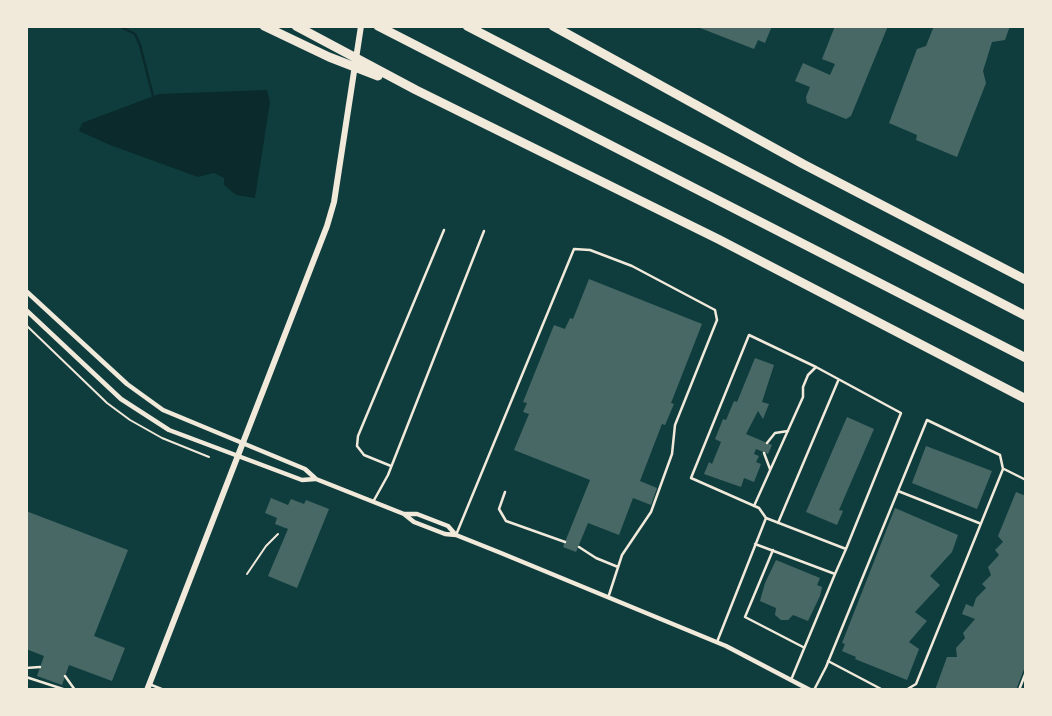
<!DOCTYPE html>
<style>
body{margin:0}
#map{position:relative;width:1052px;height:716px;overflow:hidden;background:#0f3d3e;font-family:Roboto,sans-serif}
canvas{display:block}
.frame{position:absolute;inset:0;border:28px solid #f1e9da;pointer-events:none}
</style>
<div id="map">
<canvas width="1052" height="716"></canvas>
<div class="frame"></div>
</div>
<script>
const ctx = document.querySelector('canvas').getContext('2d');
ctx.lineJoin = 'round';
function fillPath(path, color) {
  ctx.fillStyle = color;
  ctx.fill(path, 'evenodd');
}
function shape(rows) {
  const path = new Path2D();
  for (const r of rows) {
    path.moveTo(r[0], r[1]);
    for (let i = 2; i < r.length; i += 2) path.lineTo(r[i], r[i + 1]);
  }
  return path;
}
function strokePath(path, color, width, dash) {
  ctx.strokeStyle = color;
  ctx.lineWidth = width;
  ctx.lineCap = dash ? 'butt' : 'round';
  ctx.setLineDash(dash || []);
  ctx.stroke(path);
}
fillPath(shape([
 [267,90,270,102,255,198,236,195,224,185,224,178,214,173,198,177,110,145,79,131,82,123,159,94]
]), '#0a2a2b');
strokePath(shape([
 [119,26,135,34,140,45,153,96]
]), '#0a2a2b', 2.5);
fillPath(shape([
 [695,26,772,26,765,43,758,40,754,49],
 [835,26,888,26,851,116,846,119,807,103,806,97,810,87,795,81,803,63,830,75,835,64,822,59],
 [934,26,1010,26,1005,40,992,42,983,71,986,83,957,157,916,140,917,135,889,123,917,49,926,46],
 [589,279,702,324,671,403,674,404,665,425,662,424,640,481,657,488,651,505,633,498,619,535,588,523,576,552,563,547,590,480,514,450,529,414,523,412,527,403,523,402,554,325,565,329,570,318,573,319],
 [755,358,774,365,762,402,769,404,763,419,758,411,746,434,772,445,768,454,756,449,754,454,759,456,756,462,761,464,754,482,744,478,741,487,704,474,709,462,712,464,721,442,715,439,723,419,726,420,734,401,737,402],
 [847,417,874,429,839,510,843,511,837,525,806,512],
 [926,446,992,471,977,509,912,483],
 [1016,492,1026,496,1026,664,1016,690,935,690,947,657,957,657,956,648,965,638,963,633,975,619,962,614,966,604,973,607,976,598,986,588,982,584,991,575,988,567,999,555,995,550,1003,542,998,536],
 [271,498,288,505,291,499,304,504,306,500,329,509,297,588,268,576,288,529,275,524,277,518,265,513],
 [895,508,958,535,952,552,930,576,940,585,915,612,927,621,909,642,919,649,907,680,855,659,856,657,842,651,845,644,842,643],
 [26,511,128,550,94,636,125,648,112,681,69,665,62,685,37,676,44,656,26,649],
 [776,560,820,578,817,585,822,587,820,596,808,621,793,615,788,620,781,620,775,615,776,608,760,601,765,583]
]), '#486865');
strokePath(shape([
 [26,325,107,403,130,420,162,438,209,457],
 [247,574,266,546,278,534]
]), '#f1e9da', 2);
strokePath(shape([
 [767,443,775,433,788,431],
 [764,453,770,469],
 [391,466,364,455,357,446,358,436,444,230],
 [1004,469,1026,480],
 [898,491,979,523],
 [505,492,499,509,506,521,565,542],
 [373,502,388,475,484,231],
 [754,506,803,397,803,387,808,375,816,367,749,335,691,478,759,508,766,518,846,549,901,413,816,367],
 [778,523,838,381],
 [456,535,574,249,590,250,632,266,715,310,717,320,675,425,672,454,651,512,622,555,609,595],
 [755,544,835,574,791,680],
 [579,547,596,558,618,567],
 [773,550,745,617,803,647],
 [835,574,846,549],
 [717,642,766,518],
 [828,661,883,690],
 [26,668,40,667],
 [65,676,75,690],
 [26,677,66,690],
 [149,684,164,690],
 [814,690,826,667,927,420,1000,455,1003,469,916,684,906,690],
 [1019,690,1026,672]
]), '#f1e9da', 2.5);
strokePath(shape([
 [26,291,127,384,163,410,305,469,316,479,404,514,414,522,445,534,456,535,501,553,726,646,810,690],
 [26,310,121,399,169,430,302,480,315,479],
 [404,514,417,514,448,526,455,534]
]), '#f1e9da', 4.5);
strokePath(shape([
 [147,690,327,226,334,202,361,26]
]), '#f1e9da', 6);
strokePath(shape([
 [264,26,329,57,378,76],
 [296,26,416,90,718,239,1026,399],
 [378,26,1026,358],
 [467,26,1026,316],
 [553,26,803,164,1026,280]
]), '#f1e9da', 9);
</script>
